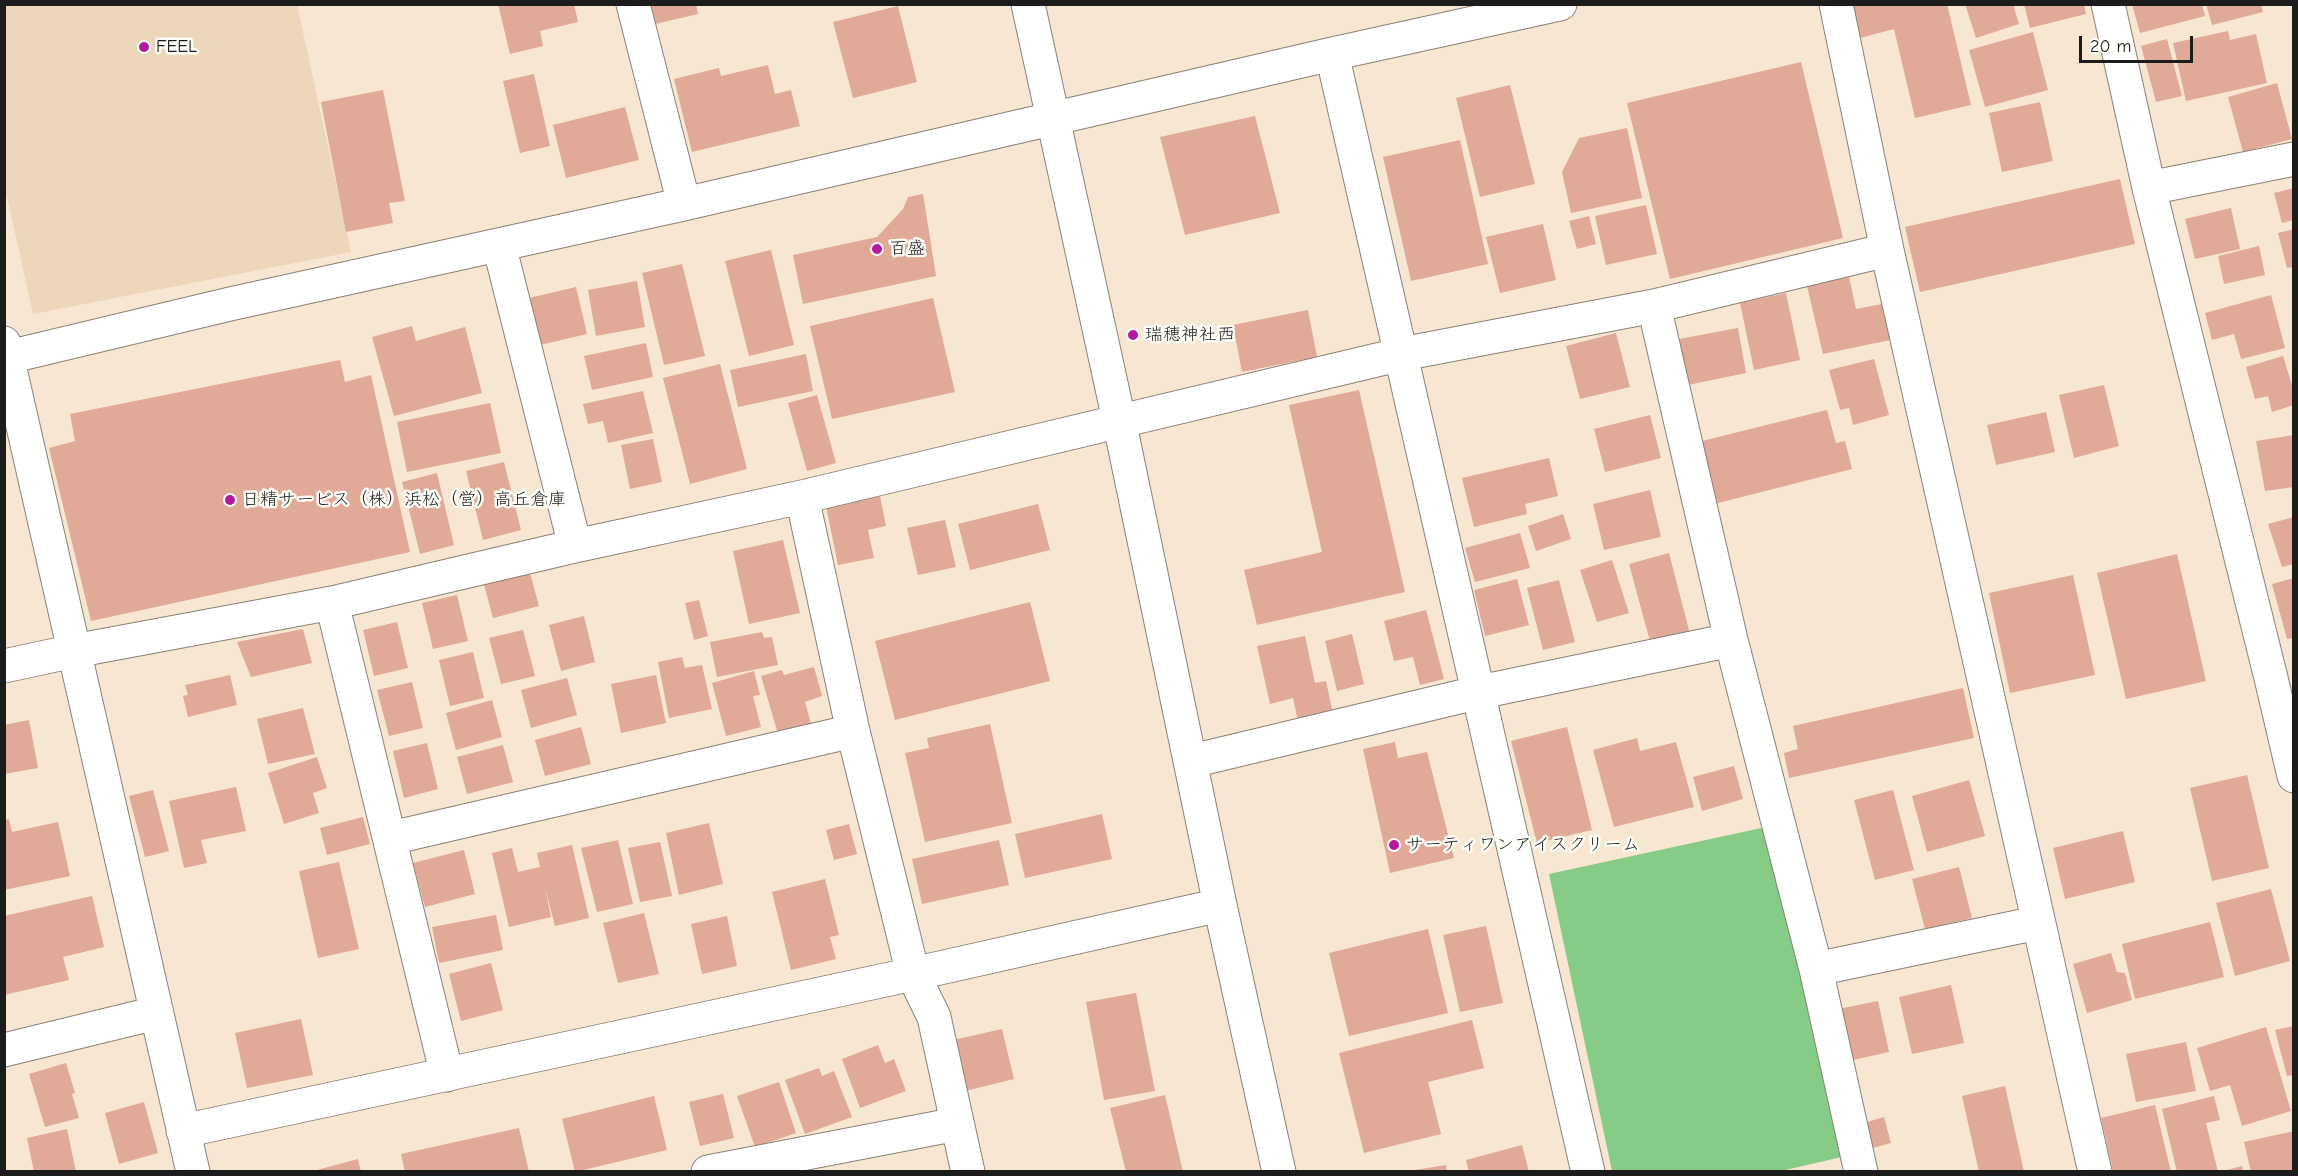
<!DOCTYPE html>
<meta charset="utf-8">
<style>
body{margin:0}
#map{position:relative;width:2298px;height:1176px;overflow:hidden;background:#f7e6d1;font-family:"Comic Neue",sans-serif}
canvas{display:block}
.frame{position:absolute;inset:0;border:6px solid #1c1c1c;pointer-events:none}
.scale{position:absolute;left:2079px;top:36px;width:114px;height:27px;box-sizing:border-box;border:3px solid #1c1c1c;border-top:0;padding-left:8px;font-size:18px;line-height:21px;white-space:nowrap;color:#1c1c1c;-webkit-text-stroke:4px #fdfcf7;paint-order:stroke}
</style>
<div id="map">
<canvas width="2298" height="1176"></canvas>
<div class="frame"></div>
<div class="scale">20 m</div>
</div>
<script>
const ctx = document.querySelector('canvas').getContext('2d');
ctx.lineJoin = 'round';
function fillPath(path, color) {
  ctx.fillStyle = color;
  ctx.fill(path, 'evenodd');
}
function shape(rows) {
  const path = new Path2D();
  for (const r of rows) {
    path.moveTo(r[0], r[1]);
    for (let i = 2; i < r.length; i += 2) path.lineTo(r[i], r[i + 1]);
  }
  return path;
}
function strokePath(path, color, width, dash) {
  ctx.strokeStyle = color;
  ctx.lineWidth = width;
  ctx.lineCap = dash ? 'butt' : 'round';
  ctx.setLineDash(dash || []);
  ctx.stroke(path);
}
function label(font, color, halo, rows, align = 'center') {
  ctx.font = font + ' "Comic Neue","Klee One",sans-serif';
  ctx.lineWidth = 5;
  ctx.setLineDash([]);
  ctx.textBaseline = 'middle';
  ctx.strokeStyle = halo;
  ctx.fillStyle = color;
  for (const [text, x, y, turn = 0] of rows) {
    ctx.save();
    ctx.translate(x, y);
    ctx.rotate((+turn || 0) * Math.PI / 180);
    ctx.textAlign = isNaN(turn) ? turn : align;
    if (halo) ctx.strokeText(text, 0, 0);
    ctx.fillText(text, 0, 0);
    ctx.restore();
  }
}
fillPath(shape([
 [4,5,297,5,351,252,33,314,5,188]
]), '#edd7bb');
fillPath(shape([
 [1766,827,1846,1156,1781,1171,1612,1171,1549,874]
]), '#86cc87');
fillPath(shape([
 [498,4,574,4,578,22,540,31,543,46,510,54],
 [650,4,696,4,698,14,655,24],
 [1852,4,1947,4,1971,105,1915,118,1894,29,1860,38],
 [1965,4,2013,4,2019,24,1976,38],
 [2024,4,2084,4,2086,14,2030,28],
 [2132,4,2202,4,2205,16,2140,33],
 [2206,4,2261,4,2263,12,2212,25],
 [898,6,917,82,853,98,833,22],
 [2228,31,2230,40,2256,34,2267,83,2186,101,2173,43],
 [2033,32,2048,90,1985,107,1969,50],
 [2167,39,2182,96,2156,102,2141,46],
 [1801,62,1843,238,1670,279,1627,103],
 [768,65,775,94,791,90,800,126,692,152,674,79,719,68,721,76],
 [534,74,550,146,520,153,503,81],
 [2277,83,2292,139,2243,152,2228,97],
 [1510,85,1535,184,1480,197,1456,98],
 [383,90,405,201,389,203,393,223,346,232,321,102],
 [2040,102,2053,161,2002,172,1989,113],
 [625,107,639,160,566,178,553,125],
 [1255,116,1280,213,1185,235,1160,137],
 [1627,128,1642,198,1571,213,1562,172,1579,138],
 [1460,140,1488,264,1411,281,1383,157],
 [2120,179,2135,244,1920,292,1905,227],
 [2294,188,2294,220,2282,223,2274,193],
 [923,194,936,276,803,304,793,255,877,237,903,209,908,197],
 [1646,205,1657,254,1606,265,1595,216],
 [2231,208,2240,249,2195,259,2185,219],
 [1589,216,1596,244,1577,249,1569,221],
 [1543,224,1556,280,1500,293,1486,237],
 [2294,229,2294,267,2287,268,2278,233],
 [2259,246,2265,275,2224,284,2218,256],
 [771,250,794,345,749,356,725,261],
 [682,264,705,356,664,365,642,273],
 [1849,277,1856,309,1882,304,1890,340,1823,354,1807,286],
 [637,281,645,327,596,336,588,290],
 [576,287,587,334,540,345,529,298],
 [1786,293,1800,360,1754,370,1740,303],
 [2271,295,2285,348,2241,359,2234,334,2212,340,2205,313],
 [933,298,955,392,832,419,810,326],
 [1308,310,1317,357,1242,372,1233,325],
 [412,326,416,341,465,327,482,393,394,416,372,337],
 [1738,328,1746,373,1688,385,1679,339],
 [1616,333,1630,387,1580,399,1566,346],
 [646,343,653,377,592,390,584,356],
 [806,354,813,391,738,407,730,370],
 [2283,356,2294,392,2294,405,2272,412,2268,396,2255,399,2246,367],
 [1874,359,1889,415,1853,425,1849,408,1840,410,1829,370],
 [340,360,345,382,371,375,410,552,91,621,49,448,75,441,70,414],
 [720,364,747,469,690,484,663,378],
 [2104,385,2119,446,2074,458,2059,395],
 [1359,390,1405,592,1257,625,1244,570,1322,552,1289,405],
 [643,391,653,433,608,443,603,421,588,424,583,404],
 [817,395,836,463,807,471,788,403],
 [490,403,501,453,407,472,397,422],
 [1827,410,1836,443,1845,441,1852,469,1714,504,1698,442],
 [2046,412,2055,452,1996,465,1987,425],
 [1650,415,1661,458,1605,472,1594,429],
 [2294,435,2294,487,2265,491,2256,441],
 [653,439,662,482,630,489,621,445],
 [1549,458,1558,496,1525,504,1527,514,1474,527,1462,478],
 [504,462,521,530,483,540,466,471],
 [437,473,454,545,420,554,402,482],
 [1650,490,1661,537,1604,550,1593,504],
 [880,496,886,526,868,530,874,558,838,565,826,506],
 [1038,504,1050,550,970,570,958,524],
 [1563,514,1571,539,1536,551,1528,526],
 [2294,517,2294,564,2282,567,2268,524],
 [945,520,956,567,918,575,907,528],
 [1520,533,1530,568,1475,582,1465,548],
 [783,540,800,613,749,624,733,551],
 [1669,553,1690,634,1651,645,1629,564],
 [2177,554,2206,681,2126,699,2097,573],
 [1612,560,1629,613,1597,622,1580,570],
 [529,569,539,606,493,618,483,581],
 [2073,575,2095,675,2010,693,1989,593],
 [2294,578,2294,638,2287,639,2272,584],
 [1517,579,1529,625,1485,636,1474,590],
 [1559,580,1575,642,1543,650,1527,588],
 [457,595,468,641,433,649,422,603],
 [699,600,708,636,694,640,685,603],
 [1030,602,1050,681,895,720,875,641],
 [1426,610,1444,679,1420,685,1413,657,1394,661,1384,621],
 [584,616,595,662,561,671,549,625],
 [397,622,408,668,374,676,363,630],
 [303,629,312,663,251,677,237,642],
 [523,630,535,676,501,684,489,638],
 [762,632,764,638,772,637,778,665,717,677,710,642],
 [1352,634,1364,684,1337,691,1325,641],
 [1305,636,1315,683,1326,681,1333,714,1298,721,1293,698,1270,704,1257,646],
 [473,652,484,698,450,706,439,660],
 [682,657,685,668,702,665,712,709,669,718,658,662],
 [814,667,822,696,805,702,811,724,778,734,761,676,782,670,784,675],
 [754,671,760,695,753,696,761,727,726,736,712,683],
 [230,675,237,705,188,717,183,696,188,695,185,685],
 [656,675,666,723,621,733,611,684],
 [567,678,577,715,531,728,521,690],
 [412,682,423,728,389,736,377,690],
 [1963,688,1974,738,1789,778,1784,753,1798,749,1793,726],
 [492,700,502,737,456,750,446,713],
 [303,708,315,754,268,764,257,719],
 [29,720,38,768,4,774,4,725],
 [990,724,1012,823,925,842,905,753,929,748,927,738],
 [581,727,591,764,545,776,535,740],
 [1567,727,1592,830,1537,843,1511,741],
 [1637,738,1640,751,1676,742,1694,807,1614,827,1593,750],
 [1395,742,1398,758,1427,752,1454,858,1390,873,1363,749],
 [427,743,438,789,404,798,393,751],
 [503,745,513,782,467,794,457,757],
 [317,757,327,788,313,793,319,813,284,824,268,773],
 [1734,766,1743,799,1702,811,1693,777],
 [2247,775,2269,868,2212,881,2190,788],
 [1969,780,1985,836,1927,852,1912,796],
 [236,787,246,831,201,840,207,863,184,868,169,801],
 [153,790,169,851,145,857,129,796],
 [1893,790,1914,870,1875,880,1854,800],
 [1102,814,1112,859,1025,878,1015,834],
 [363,817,370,844,327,855,320,828],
 [9,819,12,832,58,822,70,876,4,890,4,820],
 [709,823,723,884,679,895,666,833],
 [849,824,857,854,834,860,826,830],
 [2123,831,2135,882,2065,899,2053,848],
 [618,840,633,904,597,912,581,848],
 [999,840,1009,885,922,904,912,859],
 [660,842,672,896,640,902,628,848],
 [572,845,589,918,555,926,545,888,551,917,509,927,492,853,512,848,518,872,540,867,537,853],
 [464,850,475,894,425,907,413,863],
 [339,862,359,949,318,958,299,871],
 [1959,867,1972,918,1925,929,1912,879],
 [825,879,839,935,830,937,836,959,791,970,772,892],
 [2271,889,2290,961,2235,976,2216,903],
 [92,896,104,947,63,957,69,980,4,995,4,916],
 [644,913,659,974,618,983,603,923],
 [496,915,503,950,439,963,432,927],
 [727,916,737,966,702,974,691,924],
 [2210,922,2224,977,2135,999,2122,944],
 [1486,926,1503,1003,1460,1012,1443,935],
 [1428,929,1448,1013,1349,1036,1329,953],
 [2111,953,2117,972,2125,973,2132,1000,2087,1013,2073,964],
 [491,963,503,1010,461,1021,449,974],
 [1951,985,1964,1043,1912,1054,1899,997],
 [1136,993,1155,1091,1104,1100,1086,1002],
 [1878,1001,1889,1052,1844,1062,1833,1010],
 [301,1019,313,1075,247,1088,235,1033],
 [1472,1020,1484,1068,1428,1082,1441,1134,1364,1153,1339,1053],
 [2294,1026,2294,1075,2287,1076,2275,1030],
 [2266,1027,2291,1111,2242,1126,2230,1085,2210,1091,2197,1048],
 [1002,1029,1014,1079,961,1092,949,1041],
 [2186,1042,2196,1091,2136,1102,2126,1054],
 [878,1045,885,1063,894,1059,906,1091,860,1108,842,1059],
 [66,1063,75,1093,72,1094,79,1118,45,1127,29,1074],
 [819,1068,822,1076,834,1071,852,1117,805,1134,785,1080],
 [779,1082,796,1133,755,1147,737,1096],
 [2005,1086,2024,1172,1979,1172,1962,1096],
 [723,1094,734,1138,700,1146,689,1102],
 [1165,1095,1183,1172,1126,1172,1110,1108],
 [654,1096,667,1150,575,1172,562,1119],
 [2214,1096,2220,1120,2206,1123,2218,1172,2177,1172,2162,1109],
 [144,1102,158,1153,119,1164,105,1113],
 [2155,1105,2171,1172,2113,1172,2101,1118],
 [1884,1117,1891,1143,1861,1151,1854,1126],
 [519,1128,529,1172,405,1172,401,1154],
 [67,1129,76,1172,34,1172,27,1138],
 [2294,1131,2294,1172,2251,1172,2244,1142],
 [1522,1145,1529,1172,1469,1172,1466,1160],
 [358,1159,361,1172,313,1172,313,1171],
 [1446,1165,1447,1172,1416,1172,1415,1170],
 [2242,1166,2243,1172,2224,1172,2223,1171]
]), '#e1a997');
const minor = shape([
 [633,4,684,204],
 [1028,4,1119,420,1220,905,1279,1172],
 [1836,4,1887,250,2095,1172],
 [2108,4,2149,188,2271,678,2294,776],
 [1332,54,1588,1172],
 [2149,188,2294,159],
 [499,245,575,546],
 [4,343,193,1172],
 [4,358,230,304,684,204,1332,54,1560,4],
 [802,497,853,731,913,974,934,1017,968,1172],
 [332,603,447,1075],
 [1731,640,1816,969,1861,1172],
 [4,666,74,651,332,603,575,546,802,497,1402,354,1654,306,1887,250],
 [1192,761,1480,692,1731,640,1654,306],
 [391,838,853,731],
 [1816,969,2037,923],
 [4,1050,156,1013],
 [183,1131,913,974,1220,905],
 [708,1172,957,1124]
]);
strokePath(minor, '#8a8176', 35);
strokePath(minor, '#fff', 33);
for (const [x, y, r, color] of [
 [144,47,6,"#b5179e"],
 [877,249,6,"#b5179e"],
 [1133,335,6,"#b5179e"],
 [230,500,6,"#b5179e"],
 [1394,845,6,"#b5179e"]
]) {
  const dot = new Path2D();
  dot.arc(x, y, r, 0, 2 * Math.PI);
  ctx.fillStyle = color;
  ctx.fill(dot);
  strokePath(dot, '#fdfcf7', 2);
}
label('18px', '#1c1c1c', '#fdfcf7', [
 ["FEEL",156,47],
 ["百盛",889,249],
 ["瑞穂神社西",1145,335],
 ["日精サービス（株）浜松（営）高丘倉庫",242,500],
 ["サーティワンアイスクリーム",1406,845]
], 'left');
</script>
